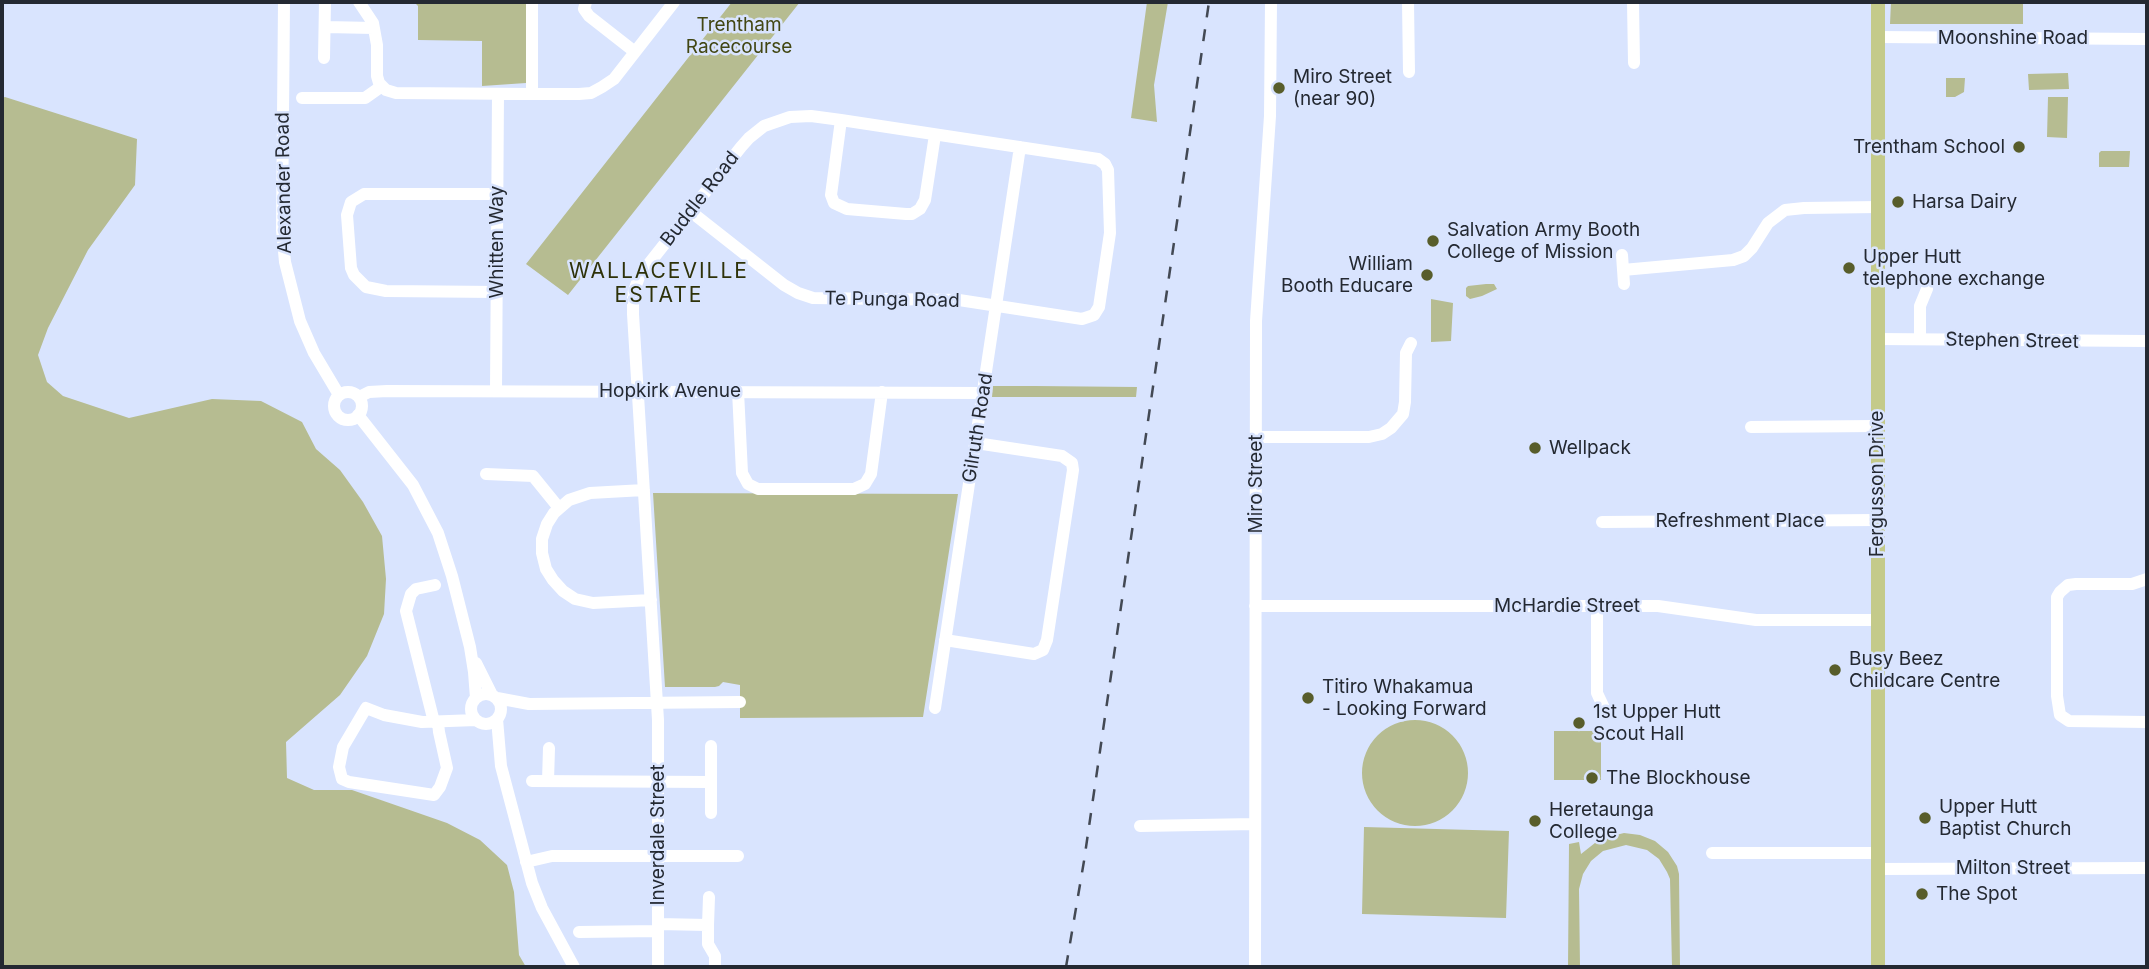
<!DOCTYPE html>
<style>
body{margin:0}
#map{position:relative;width:2149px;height:969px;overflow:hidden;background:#d9e4fe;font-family:Inter,sans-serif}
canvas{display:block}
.frame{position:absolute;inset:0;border:4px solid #242932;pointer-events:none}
</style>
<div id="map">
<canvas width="2149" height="969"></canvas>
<div class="frame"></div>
</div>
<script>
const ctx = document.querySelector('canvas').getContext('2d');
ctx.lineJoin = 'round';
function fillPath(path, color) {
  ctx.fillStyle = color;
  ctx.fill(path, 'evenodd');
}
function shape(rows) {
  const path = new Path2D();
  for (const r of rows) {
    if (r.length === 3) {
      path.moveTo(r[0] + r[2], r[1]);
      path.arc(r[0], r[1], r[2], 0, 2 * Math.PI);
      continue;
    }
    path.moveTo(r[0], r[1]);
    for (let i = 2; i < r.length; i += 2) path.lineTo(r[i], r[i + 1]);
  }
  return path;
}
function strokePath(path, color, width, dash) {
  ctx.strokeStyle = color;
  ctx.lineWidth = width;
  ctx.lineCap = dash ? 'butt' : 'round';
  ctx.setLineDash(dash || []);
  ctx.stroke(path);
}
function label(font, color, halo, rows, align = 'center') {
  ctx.font = font + ' Inter,sans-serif';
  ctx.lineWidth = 5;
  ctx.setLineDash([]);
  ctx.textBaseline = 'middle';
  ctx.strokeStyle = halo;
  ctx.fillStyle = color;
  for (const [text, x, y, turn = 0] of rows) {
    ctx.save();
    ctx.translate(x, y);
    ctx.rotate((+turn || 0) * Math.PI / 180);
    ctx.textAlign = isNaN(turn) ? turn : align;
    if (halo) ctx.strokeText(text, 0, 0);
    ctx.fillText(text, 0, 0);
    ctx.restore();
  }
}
fillPath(shape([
 [414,2,526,2,526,83,482,86,482,41,418,40,418,6],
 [732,2,800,2,568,295,526,264],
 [1147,2,1168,2,1154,85,1157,122,1131,118],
 [1891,2,2023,2,2023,24,1890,24],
 [2068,73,2069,89,2029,90,2028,74],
 [1946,78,1965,78,1964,92,1955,97,1946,97],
 [5,97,137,139,135,185,88,250,48,328,38,355,47,382,63,396,129,418,212,399,261,401,302,422,316,449,340,470,363,502,382,536,386,579,384,614,367,656,340,695,286,742,287,778,314,790,352,790,447,823,480,840,507,865,514,892,519,955,526,967,2,967,2,98],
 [2048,97,2068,97,2067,138,2047,137],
 [2101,151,2130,151,2129,167,2099,167,2099,153],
 [1486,284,1494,284,1497,289,1482,296,1470,299,1466,296,1466,288,1468,286],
 [1431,299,1453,303,1451,341,1431,342],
 [993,386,1035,386,1137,387,1136,397,992,397],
 [653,493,958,494,923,717,740,718,740,685,723,682,719,686,715,687,665,687],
 [1415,773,53],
 [1554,731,1601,731,1601,780,1554,780],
 [1364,827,1509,831,1506,918,1362,914],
 [1624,833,1640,835,1655,841,1668,852,1677,866,1679,874,1680,967,1672,967,1670,879,1667,872,1659,859,1647,850,1626,845,1603,851,1591,861,1583,874,1579,889,1580,967,1568,967,1569,844,1579,842,1581,854,1600,839]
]), '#b6bc91');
strokePath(shape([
 [284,2,282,230,285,262,300,321,314,353,339,395],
 [359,2,373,23,377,45,377,76,379,83,386,90,396,93,532,94,579,94,591,93,602,87,614,79,674,2],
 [532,2,532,94],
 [586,2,584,9,589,16,635,52],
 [1408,2,1409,72],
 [1633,2,1634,63],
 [325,27,374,28],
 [1878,37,2147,39],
 [324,58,325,2],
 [302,98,365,98,382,86],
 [841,120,831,195,834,203,847,209,906,214,912,214,920,209,925,200,935,135],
 [496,194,364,194,351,202,347,215,351,268,354,275,366,287,386,291,497,292],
 [1622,255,1624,284],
 [1623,270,1733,260,1744,256,1752,248,1768,223,1785,210,1804,208,1878,207],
 [1878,339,2147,341],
 [1920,339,1920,306,1927,289],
 [496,391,498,94],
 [738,391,742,473,748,484,758,489,854,489,865,484,871,474,882,392],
 [348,406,14],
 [359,397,369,392,387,391,983,393],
 [358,415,413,485,438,533,452,576,470,647,474,672,476,698],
 [1751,427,1877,426],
 [1255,437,1369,437,1382,434,1391,428,1403,414,1405,402,1406,353,1411,343],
 [486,474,533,476,559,508],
 [644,490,590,493,569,500,554,513,547,524,542,539,542,553,546,569,553,580,563,591,575,599,593,603,651,600],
 [1602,522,1877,520],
 [2147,579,2132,584,2076,584,2068,585,2060,592,2057,597,2057,696,2060,715,2069,721,2147,722],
 [1255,606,1658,606,1756,620,1877,620],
 [1597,606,1597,693,1605,710],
 [945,640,1034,654,1043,650,1047,640,1073,470,1072,463,1062,456,976,443],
 [476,663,492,695],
 [486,709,15],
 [497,698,529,704,740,702],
 [935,708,1020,147],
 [497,719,501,766,532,883,542,908,574,967],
 [434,722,406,611,411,594,416,589,435,585],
 [438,722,439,732,447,768,440,787,434,795,349,782,342,779,339,767,343,747,366,708,384,715,422,722,476,720],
 [532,781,711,782],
 [548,781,549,748],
 [711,813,711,746],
 [1140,826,1255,824],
 [1712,853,1878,853],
 [526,862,552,856,738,856],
 [1878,869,2147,868],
 [658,924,708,925,708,944,715,956,715,967],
 [708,925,709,897],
 [579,932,658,931],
 [658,967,658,720,633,314,633,294,639,277,644,270,741,147,749,138,764,126,790,117,811,116,841,120,1098,159,1105,164,1108,170,1110,233,1099,307,1094,315,1082,319,959,300,813,298,798,293,784,285,690,211],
 [1255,967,1256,321,1270,116,1271,2]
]), '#fff', 12);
strokePath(shape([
 [1878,2,1878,967]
]), '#c4ca8a', 14);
strokePath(shape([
 [1066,967,1084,861,1209,2]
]), '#434954', 2.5, [12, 12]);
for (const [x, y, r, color] of [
 [1279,88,7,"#585d2b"],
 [2019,147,7,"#585d2b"],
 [1898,202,7,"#585d2b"],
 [1433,241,7,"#585d2b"],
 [1849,268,7,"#585d2b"],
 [1427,275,7,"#585d2b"],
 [1535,448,7,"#585d2b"],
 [1835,670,7,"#585d2b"],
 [1308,698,7,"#585d2b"],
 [1579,723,7,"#585d2b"],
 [1592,778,7,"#585d2b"],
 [1925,818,7,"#585d2b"],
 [1535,821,7,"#585d2b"],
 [1922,894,7,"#585d2b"]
]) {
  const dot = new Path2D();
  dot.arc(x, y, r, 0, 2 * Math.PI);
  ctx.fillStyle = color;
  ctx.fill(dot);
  strokePath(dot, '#d9e4fe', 2.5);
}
label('19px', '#424713', '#d9e4fe', [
 ["Trentham",739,25],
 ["Racecourse",739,47]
]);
label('19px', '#242932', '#d9e4fe', [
 ["Moonshine Road",2013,38],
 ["Alexander Road",284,183,-91],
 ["Buddle Road",700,199,-52],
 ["Whitten Way",497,242,-90],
 ["Te Punga Road",892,300,1],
 ["Stephen Street",2012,341,1],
 ["Hopkirk Avenue",670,391],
 ["Gilruth Road",978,428,-81],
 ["Miro Street",1256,484,-90],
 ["Fergusson Drive",1877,484,-90],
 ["Refreshment Place",1740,521],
 ["McHardie Street",1567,606],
 ["Inverdale Street",658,835,-90],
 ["Milton Street",2013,868]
]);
label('19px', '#242932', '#d9e4fe', [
 ["Miro Street",1293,77],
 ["(near 90)",1293,99],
 ["Trentham School",2005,147,"right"],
 ["Harsa Dairy",1912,202],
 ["Salvation Army Booth",1447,230],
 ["College of Mission",1447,252],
 ["Upper Hutt",1863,257],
 ["telephone exchange",1863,279],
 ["William",1413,264,"right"],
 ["Booth Educare",1413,286,"right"],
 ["Wellpack",1549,448],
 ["Busy Beez",1849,659],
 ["Childcare Centre",1849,681],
 ["Titiro Whakamua",1322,687],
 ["- Looking Forward",1322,709],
 ["1st Upper Hutt",1593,712],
 ["Scout Hall",1593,734],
 ["The Blockhouse",1606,778],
 ["Upper Hutt",1939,807],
 ["Baptist Church",1939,829],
 ["Heretaunga",1549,810],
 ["College",1549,832],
 ["The Spot",1936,894]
], 'left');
ctx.letterSpacing = '2px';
label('21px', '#2e3209', '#d9e4fe', [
 ["WALLACEVILLE",659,272],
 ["ESTATE",659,296]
]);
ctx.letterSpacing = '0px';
</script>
